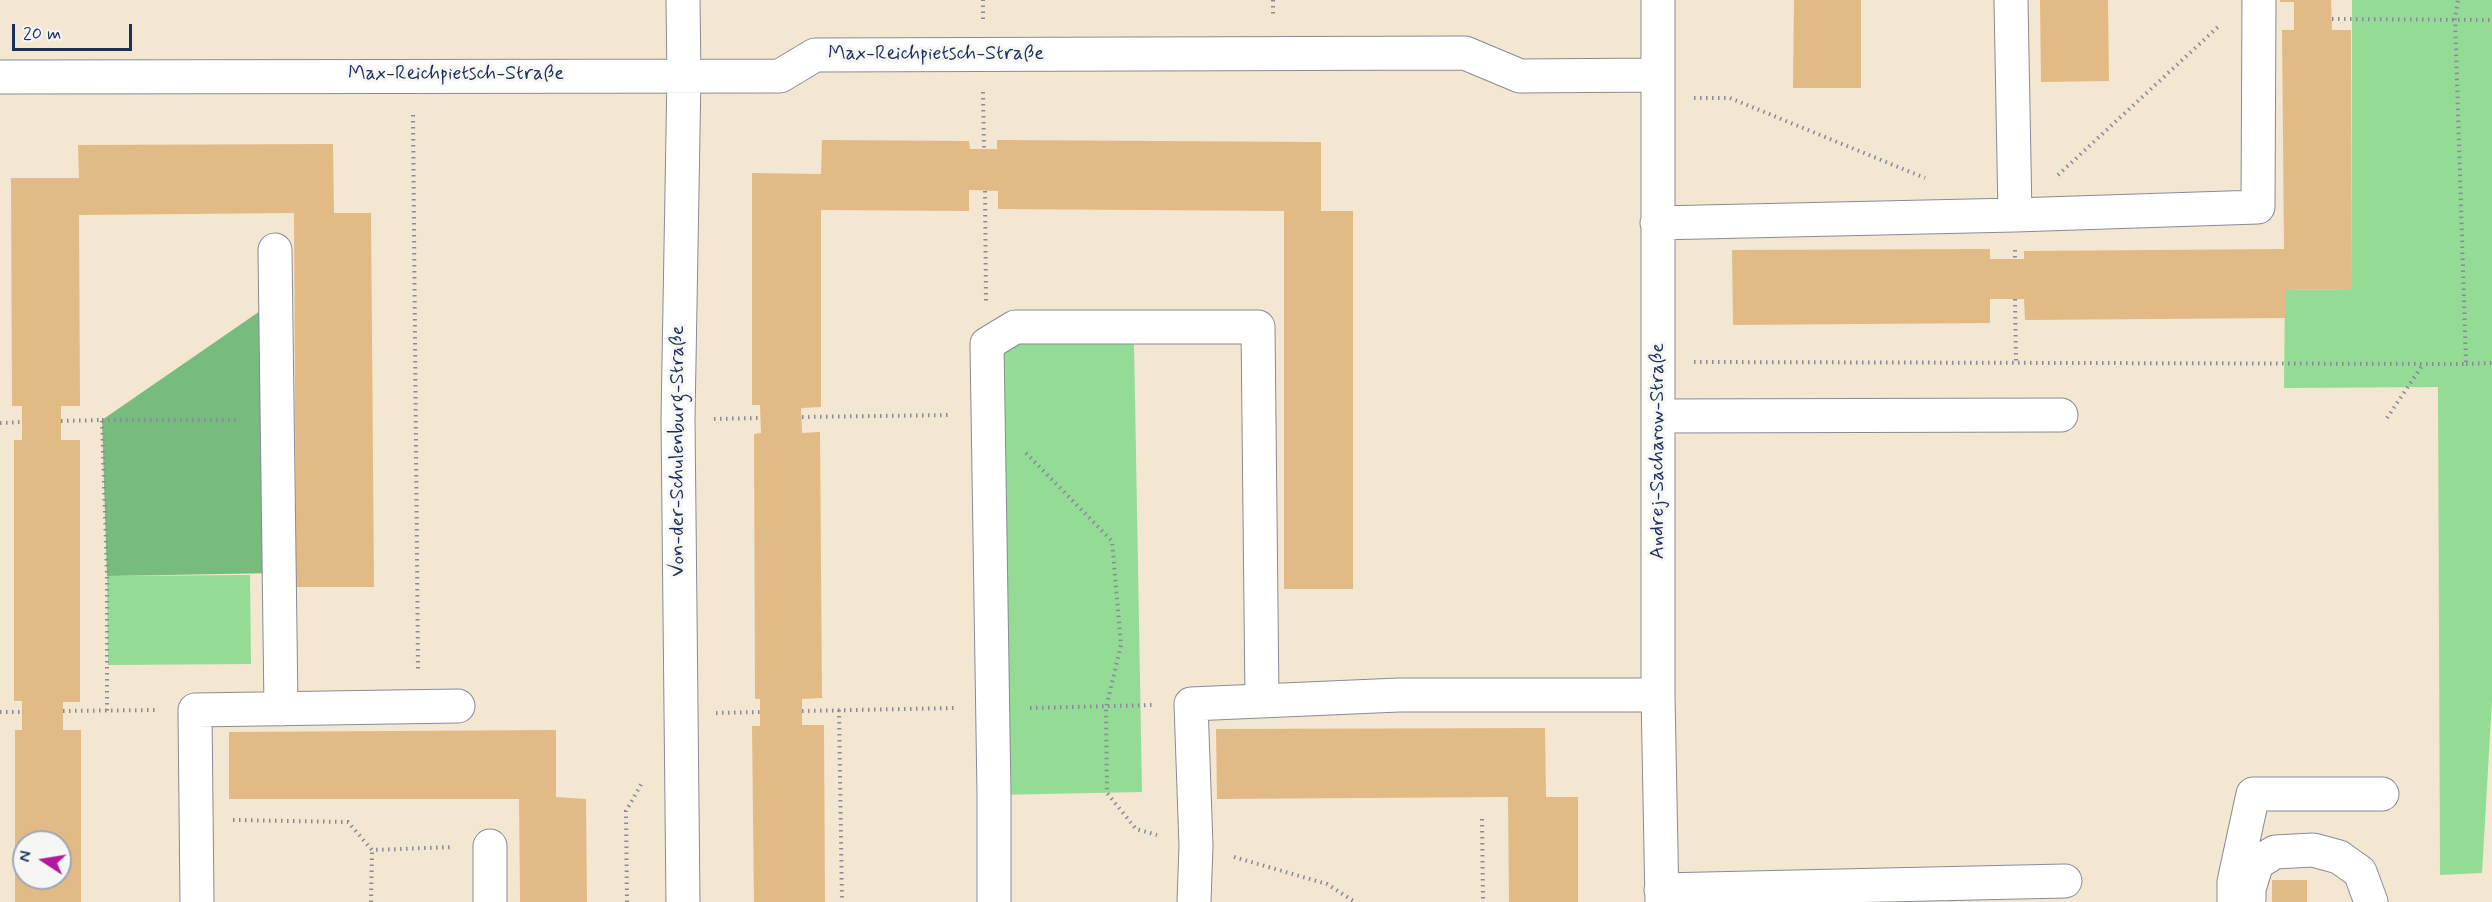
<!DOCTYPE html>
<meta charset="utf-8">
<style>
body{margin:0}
#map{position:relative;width:2492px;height:902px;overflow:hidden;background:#f3e7d2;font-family:Mynerve,sans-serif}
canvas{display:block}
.north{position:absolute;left:12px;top:830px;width:60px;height:60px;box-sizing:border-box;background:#f6f6f2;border:2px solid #9ea6b7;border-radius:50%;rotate:282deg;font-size:16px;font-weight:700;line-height:24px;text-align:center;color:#1b2f5e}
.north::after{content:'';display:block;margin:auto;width:21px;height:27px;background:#b5179e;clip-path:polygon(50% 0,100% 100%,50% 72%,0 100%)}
.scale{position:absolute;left:12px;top:24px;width:120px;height:27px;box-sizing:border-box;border:3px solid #1b2f5e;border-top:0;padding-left:8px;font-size:18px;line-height:21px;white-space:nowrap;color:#1b2f5e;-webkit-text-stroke:4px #f6f6f2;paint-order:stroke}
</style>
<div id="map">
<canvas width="2492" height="902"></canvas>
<div class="north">N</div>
<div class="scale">20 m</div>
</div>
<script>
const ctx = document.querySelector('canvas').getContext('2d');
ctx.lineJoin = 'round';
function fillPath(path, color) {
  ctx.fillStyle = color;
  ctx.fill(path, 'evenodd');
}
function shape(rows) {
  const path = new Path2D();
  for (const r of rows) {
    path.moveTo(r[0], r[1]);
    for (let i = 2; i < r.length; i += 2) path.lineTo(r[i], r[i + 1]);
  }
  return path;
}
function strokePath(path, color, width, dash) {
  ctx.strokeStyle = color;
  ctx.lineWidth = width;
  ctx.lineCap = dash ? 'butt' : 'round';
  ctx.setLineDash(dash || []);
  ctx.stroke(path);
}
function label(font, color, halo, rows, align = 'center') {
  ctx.font = font + ' Mynerve,sans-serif';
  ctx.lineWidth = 6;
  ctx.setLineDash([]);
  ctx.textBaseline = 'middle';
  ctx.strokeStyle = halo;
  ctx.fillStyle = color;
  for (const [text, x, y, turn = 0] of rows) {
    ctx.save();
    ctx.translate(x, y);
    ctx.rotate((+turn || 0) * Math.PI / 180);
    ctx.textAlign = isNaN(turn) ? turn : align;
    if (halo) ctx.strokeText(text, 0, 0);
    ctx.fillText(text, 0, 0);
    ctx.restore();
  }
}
fillPath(shape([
 [2352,0,2492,0,2492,700,2482,873,2440,875,2438,387,2284,388,2285,290,2352,289],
 [1134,342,1142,792,994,795,987,344],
 [250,575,251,664,108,665,107,576]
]), '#94db95');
fillPath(shape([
 [276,300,279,573,107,576,102,420]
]), '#77bb7e');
fillPath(shape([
 [1794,0,1861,0,1861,88,1793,88],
 [2040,0,2108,0,2109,81,2041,82],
 [2280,0,2331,0,2332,30,2351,30,2352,289,2285,290,2285,318,2025,320,2024,299,1990,299,1990,323,1733,325,1732,250,1990,249,1990,259,2024,259,2024,251,2284,249,2282,30,2294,30,2294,2,2280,2],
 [822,140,969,141,970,149,997,149,997,140,1321,142,1321,211,1353,211,1353,589,1284,589,1284,211,998,209,998,191,969,190,969,211,821,210,821,407,801,408,802,433,820,432,822,698,802,699,802,725,824,725,825,902,754,902,752,726,760,726,760,699,755,699,754,434,761,433,760,405,752,405,752,173,821,174],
 [333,144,334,213,371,213,374,587,296,587,294,213,79,215,80,406,61,406,61,440,80,440,80,702,63,702,63,730,81,730,81,902,15,902,15,730,22,730,22,701,14,701,14,440,22,440,22,406,12,406,11,178,79,178,78,145],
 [24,842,60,842,60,878,24,878],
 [1545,728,1546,797,1578,797,1578,902,1509,902,1508,797,1217,799,1216,729],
 [556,730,556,797,586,799,587,902,520,902,519,799,229,799,229,732],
 [2272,880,2307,880,2307,902,2272,902]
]), '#e2ba85');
const minor = shape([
 [1658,0,1658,695,1662,902],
 [2011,0,2015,215],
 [0,77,780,76,815,55,1465,53,1520,76,1658,75],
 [1657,223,2015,215,2258,207,2259,0],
 [275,250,281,709],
 [1659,416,2061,415],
 [1661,890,2065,881],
 [2249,899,2249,889,2257,863,2275,852,2313,850,2339,857,2360,872,2371,902],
 [197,902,195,710,458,706],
 [490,902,490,846],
 [683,902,678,419,684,76,683,0],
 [994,902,994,795,987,344,1015,327,1258,327,1262,701],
 [1194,902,1196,846,1191,704,1399,695,1658,695],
 [2234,902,2234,882,2253,794,2382,794]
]);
strokePath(minor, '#878b98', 35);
strokePath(shape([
 [1273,0,1273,17],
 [983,19,983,0],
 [2332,19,2492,20],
 [983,92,984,148],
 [1694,98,1730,98,1925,178],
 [413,115,418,671],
 [2058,175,2220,25],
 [985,191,986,302],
 [2015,250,2015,259],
 [2015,299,2016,362],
 [1694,362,2466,364,2455,18,2458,0],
 [2466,364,2492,363],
 [802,417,951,415],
 [2387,418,2423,364],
 [714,419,760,418],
 [102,420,239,420],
 [61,421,102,420,107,576,107,711],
 [0,423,22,422],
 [1026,453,1112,541,1121,645,1106,708,1107,793,1136,829,1157,835],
 [1030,708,1155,705],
 [839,710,842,902],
 [63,711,158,710],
 [802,711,957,708],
 [0,712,22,712],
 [716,713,760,712],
 [1482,819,1483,902],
 [233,820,348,822,372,850,453,847],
 [1234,857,1327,884,1355,902],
 [371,902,372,850],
 [627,902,626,811,643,781]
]), '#878b98', 4, [1.5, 4.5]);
strokePath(minor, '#fff', 33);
label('20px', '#1b2f5e', '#f6f6f2', [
 ["Max-Reichpietsch-Straße",936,55],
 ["Max-Reichpietsch-Straße",456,75],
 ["Von-der-Schulenburg-Straße",679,451,-90],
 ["Andrej-Sacharow-Straße",1659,451,-90]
]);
</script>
